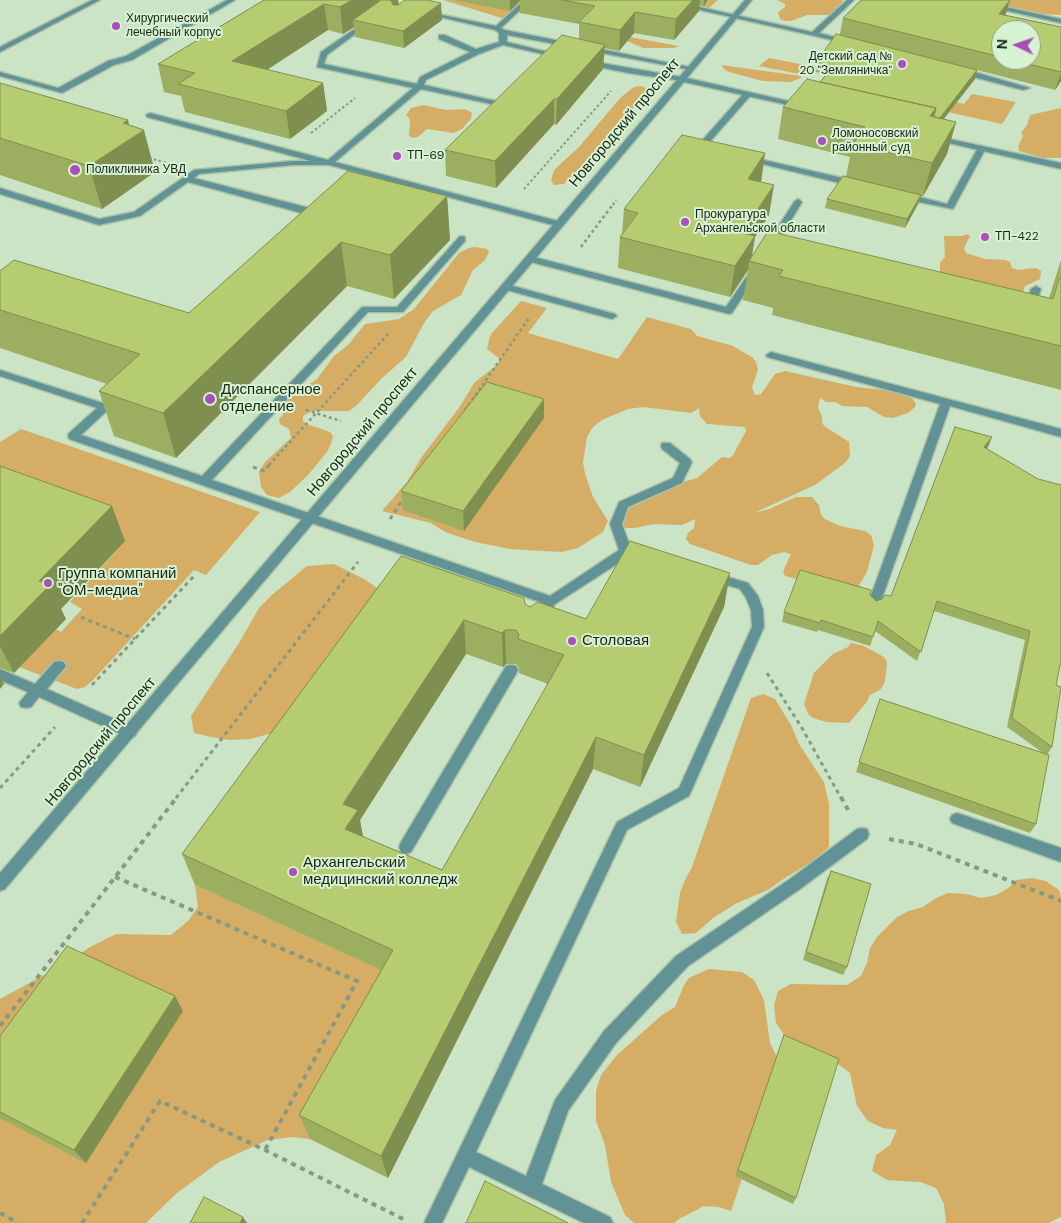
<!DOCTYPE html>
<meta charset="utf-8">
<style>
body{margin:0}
#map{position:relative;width:1061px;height:1223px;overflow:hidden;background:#cae4c5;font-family:"DM Sans",sans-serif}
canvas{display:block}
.north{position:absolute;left:991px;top:20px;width:50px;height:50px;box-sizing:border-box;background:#d7f2d2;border:1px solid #8ca088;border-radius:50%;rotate:273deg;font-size:14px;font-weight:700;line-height:20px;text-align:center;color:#1b2519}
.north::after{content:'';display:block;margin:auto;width:18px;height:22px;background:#a84fba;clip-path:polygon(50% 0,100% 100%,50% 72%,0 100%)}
</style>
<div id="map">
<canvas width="1061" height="1223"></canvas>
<div class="north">N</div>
</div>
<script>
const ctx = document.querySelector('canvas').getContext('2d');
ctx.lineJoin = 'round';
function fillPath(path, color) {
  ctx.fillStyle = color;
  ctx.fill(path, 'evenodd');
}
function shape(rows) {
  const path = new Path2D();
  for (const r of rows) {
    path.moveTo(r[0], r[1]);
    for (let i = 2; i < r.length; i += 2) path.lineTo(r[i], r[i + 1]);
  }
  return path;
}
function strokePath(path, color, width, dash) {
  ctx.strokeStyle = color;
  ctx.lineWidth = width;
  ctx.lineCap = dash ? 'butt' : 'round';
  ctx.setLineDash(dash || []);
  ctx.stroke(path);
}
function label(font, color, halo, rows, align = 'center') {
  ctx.font = font + ' "DM Sans",sans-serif';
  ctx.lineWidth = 4;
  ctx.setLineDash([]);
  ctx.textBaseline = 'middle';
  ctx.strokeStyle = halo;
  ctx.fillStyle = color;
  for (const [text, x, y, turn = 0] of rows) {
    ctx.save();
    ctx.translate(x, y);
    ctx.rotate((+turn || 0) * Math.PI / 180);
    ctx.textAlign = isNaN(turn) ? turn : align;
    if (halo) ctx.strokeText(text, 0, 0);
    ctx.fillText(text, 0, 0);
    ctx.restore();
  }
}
fillPath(shape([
 [443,0,470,0,501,7,520,4,505,19],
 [646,0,678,0,705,5,709,0,718,0,709,8,653,9,630,37,679,46,674,48,643,48,625,40],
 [777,0,842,0,848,7,845,11,831,15,807,15,791,21,785,21,780,19,778,12,785,7,785,4],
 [977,0,1061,0,1061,15,1041,14],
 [769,58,811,66,805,75,759,66],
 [721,65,801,76,801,78,790,82,763,81,729,72,724,69],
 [642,86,647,89,647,93,609,133,594,153,564,184,554,185,551,180,554,170,579,147,620,98,634,87],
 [901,90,964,104,972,94,1016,102,1002,124,893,100],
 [423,105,446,110,465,109,472,113,471,119,462,129,454,133,427,129,418,137,413,138,409,136,410,123,409,118,406,115,411,108],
 [1061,108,1061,158,1043,158,1019,151,1018,146,1023,136,1021,133,1027,125,1030,115],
 [967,234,970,236,964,248,966,253,985,259,1005,260,1010,262,1012,268,1018,270,1036,268,1041,271,1040,279,1025,286,1022,295,935,273,940,271,940,263,945,257,944,236,963,236],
 [475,247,487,249,489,252,485,260,473,270,461,295,433,311,424,323,406,357,382,378,357,405,349,411,312,411,303,416,303,421,307,424,330,432,333,436,331,444,327,452,308,475,290,492,279,498,267,495,261,487,259,472,265,462,291,438,289,429,280,424,279,419,283,415,283,406,285,401,317,379,334,356,348,345,365,324,399,319,414,309,459,253,469,248],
 [521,301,547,308,528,333,618,359,647,317,691,329,697,336,733,346,753,358,756,362,758,370,752,387,755,395,761,394,775,374,785,371,856,387,894,391,912,398,916,404,915,407,908,413,893,418,884,417,867,407,843,406,835,402,826,402,820,398,818,408,822,416,822,422,824,426,849,442,850,456,845,463,815,485,754,513,769,509,796,497,812,497,819,505,821,515,825,519,840,526,865,531,871,535,874,545,867,572,854,594,785,576,783,571,791,554,784,552,772,555,758,565,751,565,690,544,686,539,688,533,694,528,695,519,682,525,654,524,635,528,626,528,621,524,627,509,683,482,697,478,722,457,730,458,733,455,746,431,745,427,707,424,700,416,699,408,691,413,643,407,628,409,602,420,593,427,587,437,583,462,585,474,593,497,608,521,603,532,578,548,562,552,510,549,475,542,445,532,431,523,382,511,407,482,421,458,461,405,474,383,497,365,500,359,487,349,489,340,491,334],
 [21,429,260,512,206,575,194,570,93,680,85,687,77,689,19,667,56,629,61,632,82,609,70,602,125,541,0,495,0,442],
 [334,564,364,579,377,588,377,603,290,722,269,734,250,739,230,740,211,737,194,733,191,716,239,643,259,608,273,594,307,566],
 [851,643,864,646,884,657,887,662,885,681,881,689,870,695,866,703,849,723,826,722,813,718,808,714,804,704,814,673,833,654,848,647],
 [763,694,775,699,791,725,799,744,824,782,829,804,829,847,813,861,785,878,768,890,737,903,713,918,696,933,682,934,676,922,680,893,685,880,692,867,751,698],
 [1032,878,1046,881,1059,890,1061,897,1061,1217,1049,1223,946,1223,944,1204,936,1188,920,1182,887,1180,872,1171,876,1155,890,1145,897,1130,883,1128,868,1121,857,1106,850,1073,838,1064,808,1055,794,1049,776,1023,774,1005,778,991,791,984,847,985,861,976,867,963,870,948,877,937,897,917,909,911,923,907,936,898,948,893,966,894,981,898,996,895,1007,889,1017,880],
 [195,885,399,978,310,1139,293,1137,268,1140,219,1162,177,1193,146,1223,0,1223,0,999,66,963,90,947,116,934,171,935,188,921,198,907],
 [709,969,742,972,754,980,764,1000,770,1043,777,1057,778,1072,731,1211,719,1207,704,1206,679,1219,674,1223,634,1223,625,1215,611,1182,605,1145,596,1121,596,1091,601,1075,617,1055,662,1015,675,1007,684,985,689,978]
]), '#d6ad64');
const service = shape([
 [92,0,100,0,0,52,0,47,92,0],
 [227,0,235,0,132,60,114,65,62,93,0,76,0,72,58,88,108,61,126,56,227,0],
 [524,0,531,0,501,28,505,30,695,68,691,70,507,35,507,42,564,56,560,58,503,45,479,54,426,80,424,85,505,103,505,107,421,89,335,162,562,222,562,226,556,226,329,165,293,165,199,174,194,178,321,211,321,215,316,217,188,182,140,216,99,225,0,194,0,188,99,219,134,212,194,170,293,161,311,161,147,117,146,115,150,113,328,160,413,88,317,67,321,52,366,21,370,21,370,23,327,55,324,64,417,84,420,77,470,52,439,39,439,35,445,35,476,49,499,42,499,33,495,30,423,13,423,11,496,26,524,0],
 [656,0,668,0,812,32,847,0,854,0,819,33,854,42,850,44,656,0],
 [992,4,1061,19,1061,23,990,7,990,5,992,4],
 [584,60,682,77,686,79,682,81,628,73,584,64,584,60],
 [958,69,964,69,1030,88,1023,90,958,73,958,69],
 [745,92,752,94,707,145,713,146,713,150,699,148,699,144,745,92],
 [979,146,986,148,953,209,904,199,900,196,904,193,947,204,979,146],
 [746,156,856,181,860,184,856,187,746,160,746,156],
 [798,199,802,202,775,247,773,249,767,249,765,247,794,202,798,199],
 [462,236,465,237,465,241,403,312,368,312,212,480,550,596,619,550,610,524,619,502,673,478,680,463,662,449,661,446,662,443,670,443,690,459,692,462,682,483,628,507,622,524,631,549,641,552,643,555,641,558,637,559,628,557,555,604,544,622,540,624,536,622,534,619,543,603,69,439,68,436,69,433,97,408,0,376,0,370,109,405,110,407,109,409,81,435,202,476,362,307,397,307,459,237,462,236],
 [530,256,726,307,751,270,757,270,759,272,732,313,729,314,527,261,527,257,530,256],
 [506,284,615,314,617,316,612,319,503,289,503,285,506,284],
 [1036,286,1041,289,1035,308,1061,314,1061,320,1027,312,1025,310,1031,289,1036,286],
 [771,352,1061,429,1061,437,950,406,880,604,878,607,874,609,870,607,868,604,940,404,767,357,766,355,771,352],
 [714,573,748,583,758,596,763,610,764,627,689,796,627,830,476,1152,526,1176,555,1100,604,1031,676,956,790,879,857,829,862,828,867,829,869,834,867,839,800,889,688,966,616,1043,568,1111,542,1184,610,1217,613,1223,584,1223,469,1167,442,1223,424,1223,617,822,679,788,752,627,751,610,746,598,740,589,710,580,708,577,710,574,714,573],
 [59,661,64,662,66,666,47,689,135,728,137,732,135,736,130,738,125,736,39,697,31,707,26,708,21,707,19,703,28,692,0,680,0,669,35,684,54,662,59,661],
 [511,665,516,666,518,670,516,674,411,852,406,854,401,852,399,847,401,842,506,666,511,665],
 [957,813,1061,848,1061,862,952,823,950,819,952,815,957,813]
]);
const minor = shape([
 [745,0,752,0,687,78,806,105,806,109,684,82,5,889,0,891,0,873,745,0],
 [931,135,1061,163,1061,169,931,139,931,135]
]);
strokePath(service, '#aac2a6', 3);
strokePath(minor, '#aac2a6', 3);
strokePath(shape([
 [311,133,355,98],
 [149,158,167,163],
 [524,189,611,91],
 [613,205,616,200]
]), '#869a82', 2, [2.5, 2.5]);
strokePath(shape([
 [581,247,614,203],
 [306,410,341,421],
 [465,410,529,318],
 [269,465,388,334]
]), '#869a82', 2.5, [3, 3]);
strokePath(shape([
 [253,467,264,471,270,464],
 [390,519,403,499],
 [81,617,135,639],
 [767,673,802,728,841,798],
 [92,685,194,576],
 [0,788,55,727],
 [176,798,358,562]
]), '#869a82', 3, [4, 4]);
strokePath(shape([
 [841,797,848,810],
 [889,839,916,844,1061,901],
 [115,877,357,981,265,1150],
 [0,1026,177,797],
 [0,1213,18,1223],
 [82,1223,160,1101,265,1150,405,1220]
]), '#869a82', 4, [5, 5]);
fillPath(service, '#619396');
fillPath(minor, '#619396');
fillPath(shape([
 [264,0,398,0,399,4,442,20,404,48,355,37,354,27,343,34,328,30,267,70,323,83,327,111,290,139,185,112,181,96,164,92,158,64],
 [453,0,708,0,704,6,699,5,699,11,674,40,634,33,619,51,604,48,603,69,556,125,554,124,496,188,446,176,445,150,579,39,579,24,520,13,520,1,510,11],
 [1005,15,1061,27,1061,81,1055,90,977,70,975,79,944,119,956,122,947,154,923,196,921,196,918,204,905,228,825,208,827,199,846,176,850,157,778,139,783,107,820,82,826,74,815,72,816,63,840,34,843,18],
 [1001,30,1031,60,1001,60],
 [0,83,129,125,155,172,102,209,0,175],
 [348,171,447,196,450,240,394,299,347,286,176,458,114,436,99,391,107,384,0,348,0,271,189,313],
 [761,182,769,215,755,237,751,258,1049,298,1061,260,1061,390,772,315,773,308,743,300,748,270,730,297,618,268,620,237,622,234,624,209],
 [544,399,544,418,464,531,403,510,401,491],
 [955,427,988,447,987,449,1056,685,1052,747,1047,755,1036,824,1030,833,856,772,880,699,1043,753,1007,727,1025,640,934,611,917,661,875,631,870,646,818,630,817,632,782,622,784,612,870,595,876,601,891,596],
 [0,466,125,541,61,609,66,619,14,673,0,668],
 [401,556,525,604,530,607,586,619,730,573,724,607,640,787,593,769,388,1178,310,1139,299,1115,381,970,195,885,182,854],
 [466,654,503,667,506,664,516,664,519,668,519,673,548,684,442,870,363,837,360,820],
 [831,871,847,967,843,975,803,960,827,879],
 [183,1011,86,1163,0,1118,0,1036],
 [784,1035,796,1198,793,1204,735,1176]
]), '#9caf61');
fillPath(shape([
 [352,0,387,0,353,20,354,27,343,34,340,7],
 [391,0,398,0,399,11,393,17],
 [510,0,520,0,520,1,510,11],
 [693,0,700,0,699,11,674,40,676,19],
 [704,0,708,0,704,6],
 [1010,0,1005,17,999,14],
 [441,3,442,20,404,48,403,31],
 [324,4,328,30,237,89,232,61],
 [635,12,634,33,619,51,620,30],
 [605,45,603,69,556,125,557,99],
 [977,70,975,79,933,132,936,123],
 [1061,73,1061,81,1055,90],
 [323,83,327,111,290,139,286,111],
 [554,99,554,124,496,188,495,161],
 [936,108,927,140,930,116],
 [128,120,132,138,144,130,155,172,102,209,89,166,123,123],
 [956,122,947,154,923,196,932,163],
 [765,153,761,183,748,179],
 [774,185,769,215,755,237,751,262,749,261,748,270,730,297,735,266,742,233],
 [921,195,918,204,905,228,907,219],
 [447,196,450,240,394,299,390,255],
 [341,242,347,286,176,458,163,413],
 [544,399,544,418,464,531,463,511],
 [992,437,988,447,980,457,984,447],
 [112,506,125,541,61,609,66,619,14,673,0,646,0,636,39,581],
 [730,573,724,607,640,787,644,755],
 [464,620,466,654,360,820,364,842,345,829,343,804],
 [505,630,506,664,503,667,502,633],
 [0,676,4,684,0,689],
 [596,737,593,769,388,1178,381,1156],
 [175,996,183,1011,86,1163,74,1150],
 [243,1217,247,1223,240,1223]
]), '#7f8f4f');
const building = shape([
 [264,0,352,0,340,7,324,4,232,61,323,83,286,111,178,84,195,73,158,64,264,0],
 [381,0,391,0,393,5,398,5,405,0,427,0,441,3,403,31,353,20,381,0],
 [562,0,693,0,676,19,635,12,620,30,579,22,595,6,562,0],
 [861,0,1010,0,999,14,1061,27,1061,72,1012,60,1031,60,1031,30,1001,30,1001,57,843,18,861,0],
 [836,34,977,70,940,118,934,117,936,108,820,82,833,67,816,63,836,34],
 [562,35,605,45,557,99,554,99,495,161,445,150,562,35],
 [807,79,936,108,930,116,956,122,932,163,853,144,865,127,783,107,807,79],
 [0,83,128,120,123,123,144,130,89,166,0,138,0,83],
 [682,135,765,153,748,179,774,185,742,233,755,236,735,266,620,237,638,213,624,209,682,135],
 [348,171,447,196,390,255,341,242,163,413,99,391,140,354,0,310,0,271,14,260,189,313,348,171],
 [843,176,921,195,907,219,827,199,843,176],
 [768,231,1053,299,1059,279,1061,279,1061,346,779,276,783,270,749,261,768,231],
 [487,382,544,399,463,511,401,491,487,382],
 [955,427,992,437,984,447,1038,479,1061,485,1061,661,1056,685,1061,687,1052,747,1012,718,1030,631,937,601,921,652,878,621,873,637,821,620,820,623,784,612,800,570,871,590,870,595,876,601,882,599,885,595,891,596,955,427],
 [0,466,112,506,39,581,50,585,0,636,0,466],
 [630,541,730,573,644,755,596,737,381,1156,299,1115,393,950,182,854,401,556,524,598,525,604,530,607,538,602,586,619,630,541],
 [464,620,502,633,505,630,516,630,519,635,518,639,564,655,442,870,345,829,358,810,343,804,464,620],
 [880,699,1049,755,1036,824,859,762,880,699],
 [831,871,871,884,847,967,806,952,831,871],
 [67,946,175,996,74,1150,0,1112,0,1036,67,946],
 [784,1035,839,1059,796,1198,738,1170,784,1035],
 [485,1181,568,1223,466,1223,485,1181],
 [204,1197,243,1217,240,1223,190,1223,204,1197]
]);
fillPath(building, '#b5cc71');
strokePath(building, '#7f8f4f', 1);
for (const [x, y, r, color] of [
 [116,26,5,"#a84fba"],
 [902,64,5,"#a84fba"],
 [822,141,5,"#a84fba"],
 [397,156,5,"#a84fba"],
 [75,170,6,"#a84fba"],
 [685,222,5,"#a84fba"],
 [985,237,5,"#a84fba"],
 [210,399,6,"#a84fba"],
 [48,583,5,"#a84fba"],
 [572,641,5,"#a84fba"],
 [293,872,5,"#a84fba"]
]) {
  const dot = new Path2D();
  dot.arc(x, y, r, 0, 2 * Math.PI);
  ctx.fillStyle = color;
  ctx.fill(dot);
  strokePath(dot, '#d7f2d2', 2);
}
label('12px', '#1b2519', '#d7f2d2', [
 ["Хирургический",126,19],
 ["лечебный корпус",126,33],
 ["Детский сад №",892,57,"right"],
 ["20 \"Земляничка\"",892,71,"right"],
 ["Ломоносовский",832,134],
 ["районный cуд",832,148],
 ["ТП-69",407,156],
 ["Поликлиника УВД",86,170],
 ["Прокуратура",695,215],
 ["Архангельской области",695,229],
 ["ТП-422",995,237]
], 'left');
label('15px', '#1b2519', '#d7f2d2', [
 ["Новгородский проспект",625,123,-50],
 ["Новгородский проспект",363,432,-50],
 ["Новгородский проспект",101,742,-50]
]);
label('15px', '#1b2519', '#d7f2d2', [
 ["Диспансерное",221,390],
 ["отделение",221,407],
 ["Группа компаний",58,574],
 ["\"ОМ-медиа\"",58,591],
 ["Столовая",582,641],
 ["Архангельский",303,863],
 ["медицинский колледж",303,880]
], 'left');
</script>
